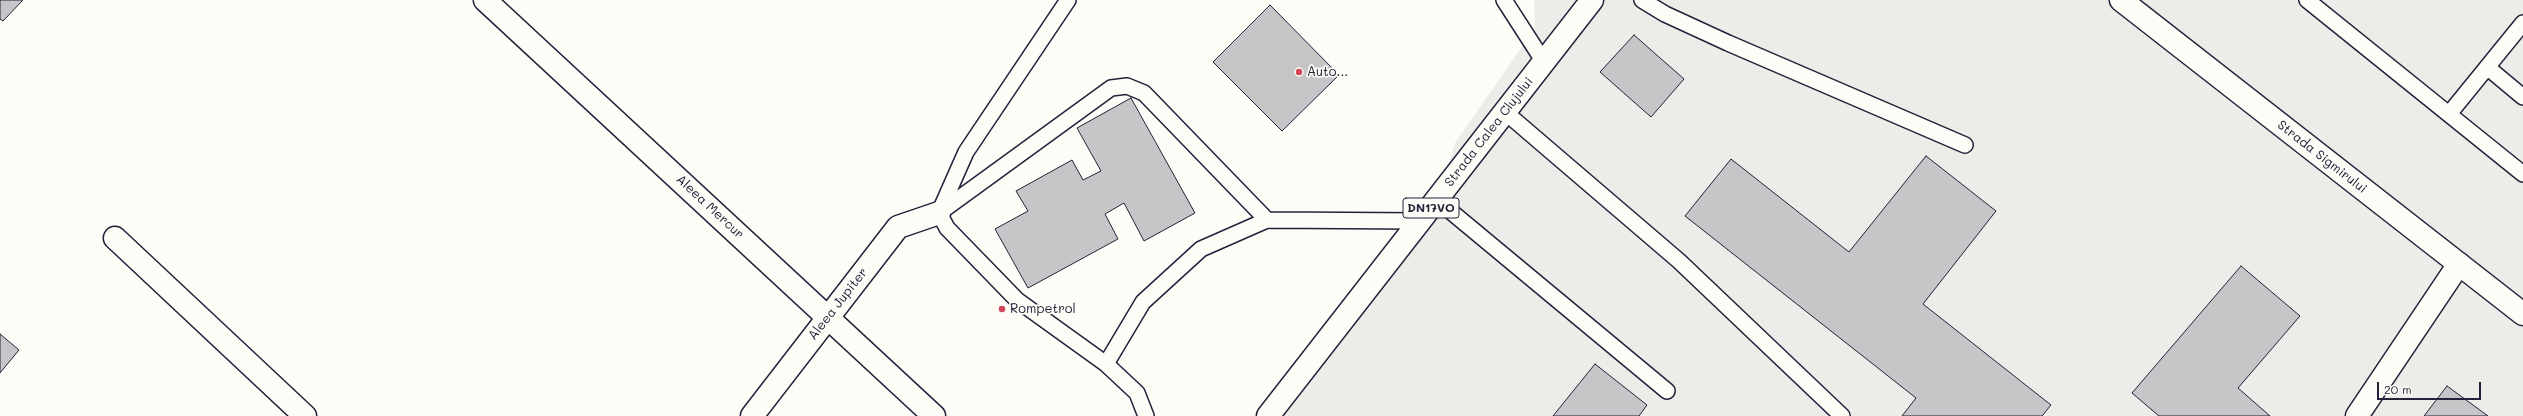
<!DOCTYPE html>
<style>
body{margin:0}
#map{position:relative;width:2523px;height:416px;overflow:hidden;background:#fdfcf7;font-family:Mali,sans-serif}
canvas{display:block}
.scale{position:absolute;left:2377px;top:382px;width:104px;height:18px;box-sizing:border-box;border:2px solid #22223b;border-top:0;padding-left:5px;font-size:12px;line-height:14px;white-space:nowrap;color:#22223b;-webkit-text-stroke:3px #fdfcf7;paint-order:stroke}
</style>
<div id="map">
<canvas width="2523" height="416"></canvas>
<div class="scale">20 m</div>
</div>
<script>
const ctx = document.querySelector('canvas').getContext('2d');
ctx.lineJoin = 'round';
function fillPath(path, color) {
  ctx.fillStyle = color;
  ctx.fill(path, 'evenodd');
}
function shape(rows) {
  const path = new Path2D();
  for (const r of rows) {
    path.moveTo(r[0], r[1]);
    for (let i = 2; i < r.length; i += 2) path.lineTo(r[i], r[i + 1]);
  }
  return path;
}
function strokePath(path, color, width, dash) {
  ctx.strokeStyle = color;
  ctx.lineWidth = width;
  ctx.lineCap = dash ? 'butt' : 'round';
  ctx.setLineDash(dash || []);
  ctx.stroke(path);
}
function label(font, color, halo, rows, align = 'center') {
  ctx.font = font + ' Mali,sans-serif';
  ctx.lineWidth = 3.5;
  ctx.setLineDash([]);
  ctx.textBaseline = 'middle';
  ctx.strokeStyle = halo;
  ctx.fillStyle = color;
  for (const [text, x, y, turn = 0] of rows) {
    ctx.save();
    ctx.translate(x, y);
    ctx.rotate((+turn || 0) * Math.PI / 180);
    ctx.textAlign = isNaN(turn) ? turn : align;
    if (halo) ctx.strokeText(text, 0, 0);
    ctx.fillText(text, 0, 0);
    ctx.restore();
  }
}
fillPath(shape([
 [1534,0,2523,0,2523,416,1266,416,1429,228,1455,143,1535,28]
]), '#ecece9');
const building = shape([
 [0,0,23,0,3,21,0,19,0,0],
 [1270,5,1339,75,1282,131,1213,62,1270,5],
 [1634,35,1684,79,1651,117,1600,72,1634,35],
 [1131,98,1195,213,1144,241,1124,203,1105,214,1118,239,1028,288,995,229,1028,211,1016,191,1072,160,1083,180,1101,171,1077,128,1131,98],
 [1926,156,1996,211,1923,304,2051,405,2042,416,1902,416,1916,398,1685,216,1731,159,1849,252,1926,156],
 [2241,266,2300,316,2238,388,2270,416,2159,416,2132,393,2241,266],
 [0,334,19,350,0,373,0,334],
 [1595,364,1647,405,1639,416,1553,416,1595,364],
 [2447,386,2488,416,2424,416,2447,386]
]);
fillPath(building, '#c6c6c8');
strokePath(building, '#22223b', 1);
const lane = shape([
 [1068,0,966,152,939,213,947,228,1017,300,1106,364],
 [1504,0,1544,62],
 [1642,0,1665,14,1728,43,1965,145],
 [2307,0,2523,174],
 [2487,67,2523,97],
 [1505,112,1679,261,1842,416],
 [2449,114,2523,23],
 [1437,200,1667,391],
 [939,213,1111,88,1127,86,1144,93,1267,220],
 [1146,416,1137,393,1106,364,1143,302,1201,249,1267,220,1421,221]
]);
const street = shape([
 [485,0,934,416],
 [115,238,305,416],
 [752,416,898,227,939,213],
 [2357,416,2459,264]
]);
const secondary = shape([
 [2121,0,2523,314]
]);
const highway = shape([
 [1268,416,1592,0]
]);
strokePath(lane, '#22223b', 18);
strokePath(street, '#22223b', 25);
strokePath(secondary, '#22223b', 25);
strokePath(highway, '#22223b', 25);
strokePath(lane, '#fdfcf7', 15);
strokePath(street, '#fdfcf7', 22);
strokePath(secondary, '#fdfcf7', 22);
strokePath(highway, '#fdfcf7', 22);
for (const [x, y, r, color] of [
 [1299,72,4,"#d1495b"],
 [1002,309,4,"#d1495b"]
]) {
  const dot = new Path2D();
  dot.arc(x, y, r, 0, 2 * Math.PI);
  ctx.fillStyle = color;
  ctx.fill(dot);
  strokePath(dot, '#fdfcf7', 1.5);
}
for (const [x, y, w] of [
 [1431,208,56]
]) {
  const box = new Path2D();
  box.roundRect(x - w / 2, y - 10, w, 20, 3);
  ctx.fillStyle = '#fdfcf7';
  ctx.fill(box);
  strokePath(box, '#22223b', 1);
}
label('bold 12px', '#22223b', null, [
 ["DN17VO",1431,208]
]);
label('13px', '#22223b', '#fdfcf7', [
 ["Auto...",1307,72],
 ["Rompetrol",1010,309]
], 'left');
label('13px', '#22223b', '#fdfcf7', [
 ["Strada Calea Clujului",1489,132,-52],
 ["Strada Sigmirului",2322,157,38],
 ["Aleea Mercur",710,207,43],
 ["Aleea Jupiter",838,304,-52]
]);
</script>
